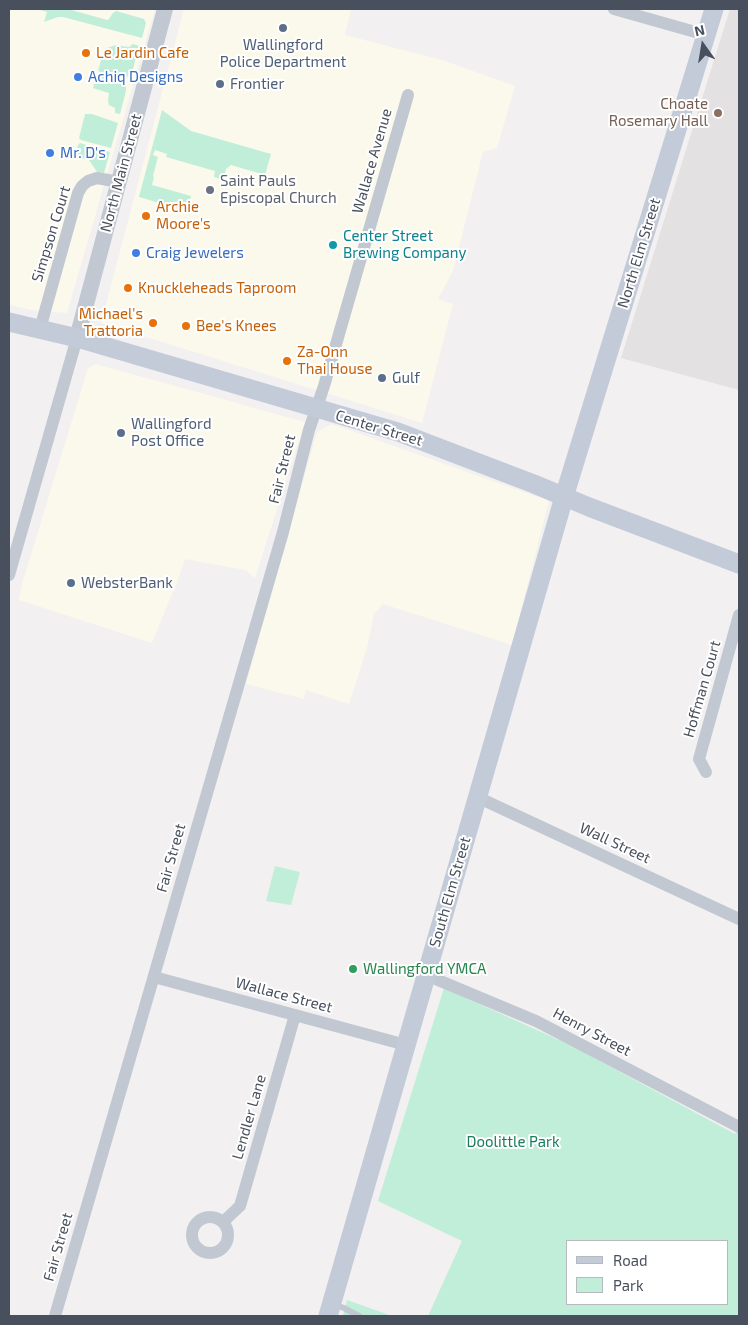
<!DOCTYPE html>
<style>
body{margin:0}
#map{position:relative;width:748px;height:1325px;overflow:hidden;background:#f2f0f0;font-family:"Exo 2",sans-serif}
canvas{display:block}
.frame{position:absolute;inset:0;border:10px solid #49505d;pointer-events:none}
.legend{position:absolute;left:566px;top:1240px;width:162px;height:65px;box-sizing:border-box;background:#fff;border:1px solid #b6b9be;margin:0;padding:6px 9px;list-style:none;font-size:15px;color:#49505d}
.legend li{display:flex;align-items:center;gap:10px;height:25px}
.legend b{width:25px;border:1px solid #b6b9be}
.north{position:absolute;left:678px;top:20px;width:50px;height:50px;-webkit-text-stroke:4px #fff;paint-order:stroke;rotate:347deg;font-size:14px;font-weight:700;line-height:20px;text-align:center;color:#49505d}
.north::after{content:'';display:block;margin:auto;width:18px;height:22px;background:#49505d;clip-path:polygon(50% 0,100% 100%,50% 72%,0 100%)}
</style>
<div id="map">
<canvas width="748" height="1325"></canvas>
<div class="frame"></div>
<ul class="legend">
<li><b style="height:6px;background:#c3cad8"></b>Road</li>
<li><b style="height:14px;background:#c1eed9"></b>Park</li>
</ul>
<div class="north">N</div>
</div>
<script>
const ctx = document.querySelector('canvas').getContext('2d');
ctx.lineJoin = 'round';
function fillPath(path, color) {
  ctx.fillStyle = color;
  ctx.fill(path, 'evenodd');
}
function shape(rows) {
  const path = new Path2D();
  for (const r of rows) {
    if (r.length === 3) {
      path.moveTo(r[0] + r[2], r[1]);
      path.arc(r[0], r[1], r[2], 0, 2 * Math.PI);
      continue;
    }
    path.moveTo(r[0], r[1]);
    for (let i = 2; i < r.length; i += 2) path.lineTo(r[i], r[i + 1]);
  }
  return path;
}
function strokePath(path, color, width, dash) {
  ctx.strokeStyle = color;
  ctx.lineWidth = width;
  ctx.lineCap = dash ? 'butt' : 'round';
  ctx.setLineDash(dash || []);
  ctx.stroke(path);
}
function label(font, color, halo, rows, align = 'center') {
  ctx.font = font + ' "Exo 2",sans-serif';
  ctx.lineWidth = 4;
  ctx.setLineDash([]);
  ctx.textBaseline = 'middle';
  ctx.strokeStyle = halo;
  ctx.fillStyle = color;
  for (const [text, x, y, turn = 0] of rows) {
    ctx.save();
    ctx.translate(x, y);
    ctx.rotate((+turn || 0) * Math.PI / 180);
    ctx.textAlign = isNaN(turn) ? turn : align;
    if (halo) ctx.strokeText(text, 0, 0);
    ctx.fillText(text, 0, 0);
    ctx.restore();
  }
}
fillPath(shape([
 [9,9,155,9,67,313,32,310,9,305],
 [184,9,351,9,345,35,442,60,515,86,497,148,483,152,453,271,438,299,453,304,422,423,101,323],
 [96,364,305,422,255,578,245,570,185,559,179,577,152,643,19,600,22,584,88,368],
 [332,424,549,501,512,645,383,604,374,614,367,648,349,704,306,690,304,699,246,684,317,432]
]), '#fbf9eb');
fillPath(shape([
 [730,9,739,9,739,390,621,358]
]), '#e3e1e2');
fillPath(shape([
 [37,9,68,9,107,20,109,19,113,13,116,11,144,19,146,23,142,38,63,17,58,17,44,22,47,12],
 [133,44,139,46,132,73,129,76,122,79,98,71,104,49,116,45,129,47],
 [97,75,120,82,126,87,126,91,120,114,115,113,115,108,109,105,108,101,109,93,93,88],
 [162,110,191,131,271,154,265,175,231,165,226,169,223,180,214,177,215,171,166,157,167,154,155,150,153,155,158,157,153,176,154,177,152,185,191,196,187,211,139,197],
 [85,114,92,114,118,123,111,148,81,140,79,138],
 [80,143,110,152,104,173,97,172,89,160,75,156,78,145],
 [275,866,300,872,291,905,266,901],
 [444,988,570,1045,735,1134,739,1127,739,1316,428,1316,462,1241,378,1201],
 [567,1241,727,1241,727,1304,567,1304],
 [347,1300,392,1316,343,1316]
]), '#c1eed9');
strokePath(shape([
 [332,1304,344,1308,359,1316]
]), '#c1c8d1', 6);
strokePath(shape([
 [614,9,706,35],
 [40,329,78,193,82,186,88,181,97,178,119,182],
 [9,575,77,338],
 [706,772,699,759,739,615],
 [477,797,739,919],
 [426,975,536,1021,739,1127],
 [154,977,406,1045],
 [210,1235,18],
 [223,1222,240,1206,295,1015],
 [55,1316,283,532,309,430,324,386,408,95]
]), '#c1c8d1', 12);
strokePath(shape([
 [77,338,165,9]
]), '#c1c8d1', 16);
strokePath(shape([
 [9,322,77,338,398,432,534,484,589,507,739,564],
 [328,1316,564,497,714,9]
]), '#c3cad8', 19);
for (const [x, y, r, color] of [
 [283,28,5,"#5c6f8a"],
 [86,53,5,"#e8710a"],
 [78,77,5,"#3f7fe0"],
 [220,84,5,"#5c6f8a"],
 [718,113,5,"#8d6e63"],
 [50,153,5,"#3f7fe0"],
 [210,190,5,"#6b7280"],
 [146,216,5,"#e8710a"],
 [333,245,5,"#0f9aa8"],
 [136,253,5,"#3f7fe0"],
 [128,288,5,"#e8710a"],
 [153,323,5,"#e8710a"],
 [186,326,5,"#e8710a"],
 [287,361,5,"#e8710a"],
 [382,378,5,"#5c6f8a"],
 [121,433,5,"#5c6f8a"],
 [71,583,5,"#5c6f8a"],
 [353,969,5,"#2e9e5b"]
]) {
  const dot = new Path2D();
  dot.arc(x, y, r, 0, 2 * Math.PI);
  ctx.fillStyle = color;
  ctx.fill(dot);
  strokePath(dot, '#fff', 2);
}
label('15px', '#4e5e75', '#fff', [
 ["Wallingford",283,45,"center"],
 ["Police Department",283,62,"center"],
 ["Frontier",230,84],
 ["Gulf",392,378],
 ["Wallingford",131,424],
 ["Post Office",131,441],
 ["WebsterBank",81,583]
], 'left');
label('15px', '#c56008', '#fff', [
 ["Le Jardin Cafe",96,53],
 ["Archie",156,207],
 ["Moore's",156,224],
 ["Knuckleheads Taproom",138,288],
 ["Michael's",143,314,"right"],
 ["Trattoria",143,331,"right"],
 ["Bee's Knees",196,326],
 ["Za-Onn",297,352],
 ["Thai House",297,369]
], 'left');
label('15px', '#366cbe', '#fff', [
 ["Achiq Designs",88,77],
 ["Mr. D's",60,153],
 ["Craig Jewelers",146,253]
], 'left');
label('15px', '#785e54', '#fff', [
 ["Choate",708,104],
 ["Rosemary Hall",708,121]
], 'right');
label('15px', '#49505d', '#fff', [
 ["Wallace Avenue",372,161,-74],
 ["North Main Street",121,173,-75],
 ["Simpson Court",51,234,-73],
 ["North Elm Street",639,253,-73],
 ["Center Street",379,428,17],
 ["Fair Street",282,469,-76],
 ["Hoffman Court",702,689,-74],
 ["Wall Street",615,843,25],
 ["Fair Street",171,858,-74],
 ["South Elm Street",450,892,-74],
 ["Wallace Street",284,995,15],
 ["Henry Street",592,1032,28],
 ["Lendler Lane",249,1117,-74],
 ["Fair Street",58,1247,-74]
]);
label('15px', '#5b616d', '#fff', [
 ["Saint Pauls",220,181],
 ["Episcopal Church",220,198]
], 'left');
label('15px', '#0d838f', '#fff', [
 ["Center Street",343,236],
 ["Brewing Company",343,253]
], 'left');
label('15px', '#27864d', '#fff', [
 ["Wallingford YMCA",363,969]
], 'left');
label('15px', '#1b7c5b', '#fff', [
 ["Doolittle Park",513,1142]
]);
</script>
